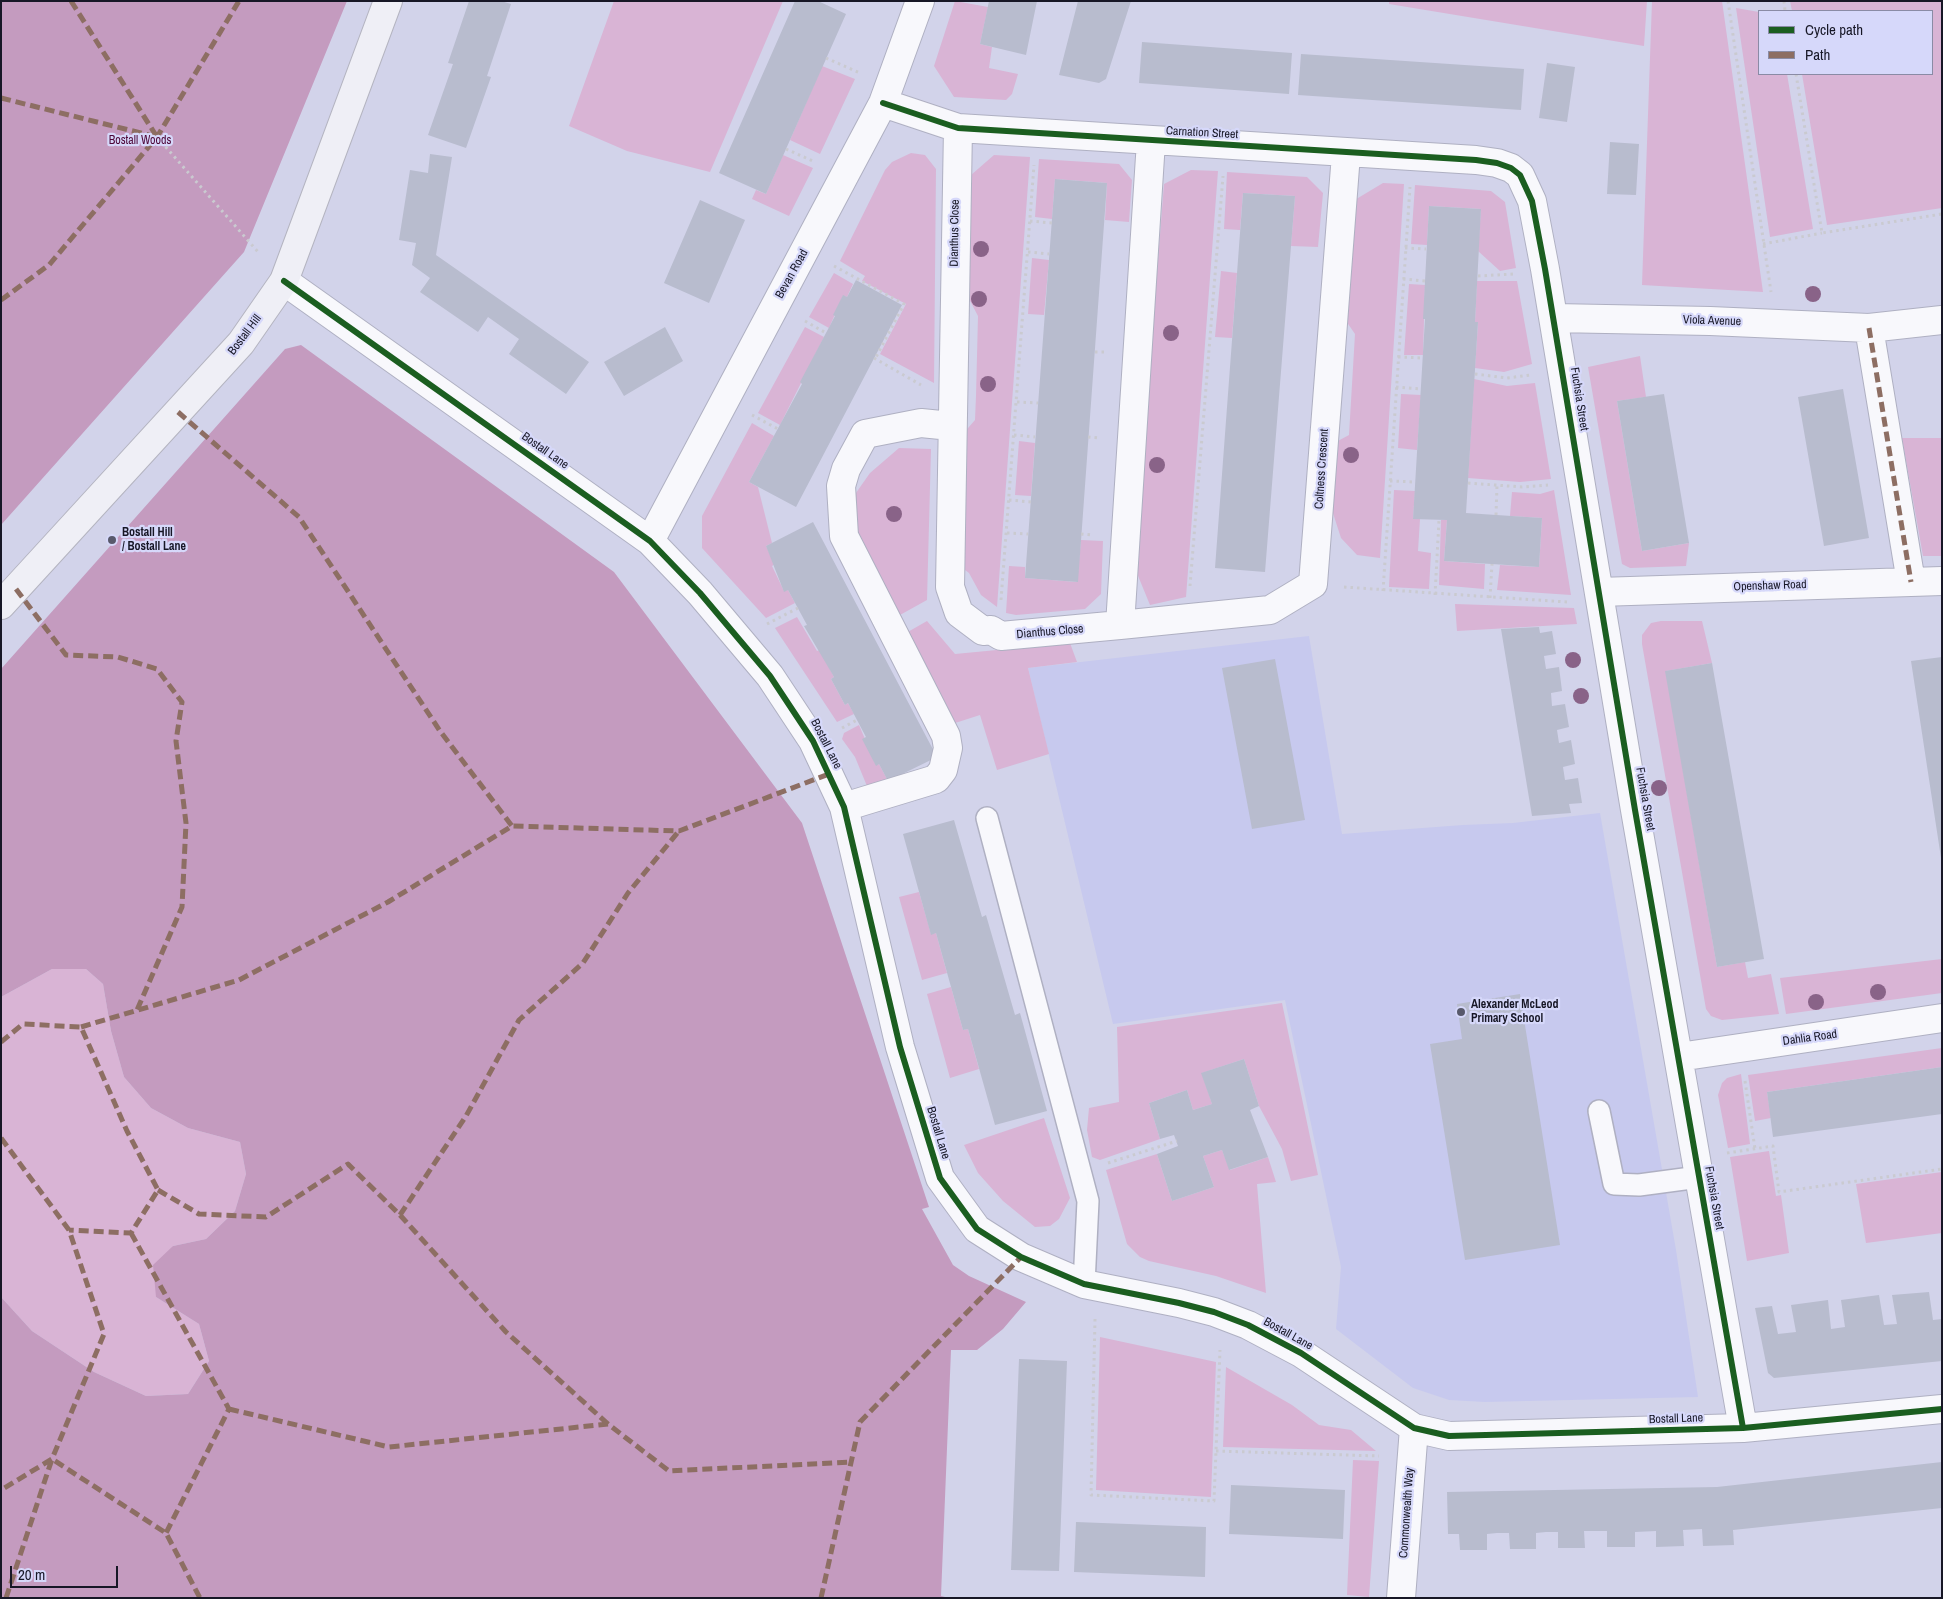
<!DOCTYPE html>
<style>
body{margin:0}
#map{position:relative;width:1943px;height:1599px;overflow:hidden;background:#d2d3ea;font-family:"Archivo Narrow",sans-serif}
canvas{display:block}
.frame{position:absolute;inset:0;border:2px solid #171726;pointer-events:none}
.legend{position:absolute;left:1758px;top:10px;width:175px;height:65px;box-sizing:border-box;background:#d6d8fa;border:1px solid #8a8ba5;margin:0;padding:6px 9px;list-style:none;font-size:15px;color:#171726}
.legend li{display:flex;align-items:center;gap:10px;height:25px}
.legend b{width:25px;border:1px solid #8a8ba5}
.scale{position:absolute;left:10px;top:1566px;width:108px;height:22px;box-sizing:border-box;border:2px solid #171726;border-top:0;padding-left:6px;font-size:15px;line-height:18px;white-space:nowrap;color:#171726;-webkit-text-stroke:4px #d6d8fa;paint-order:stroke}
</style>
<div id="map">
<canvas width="1943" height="1599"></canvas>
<div class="frame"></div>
<ul class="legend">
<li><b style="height:6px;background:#1b5e20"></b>Cycle path</li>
<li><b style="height:6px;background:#8d6e63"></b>Path</li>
</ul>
<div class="scale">20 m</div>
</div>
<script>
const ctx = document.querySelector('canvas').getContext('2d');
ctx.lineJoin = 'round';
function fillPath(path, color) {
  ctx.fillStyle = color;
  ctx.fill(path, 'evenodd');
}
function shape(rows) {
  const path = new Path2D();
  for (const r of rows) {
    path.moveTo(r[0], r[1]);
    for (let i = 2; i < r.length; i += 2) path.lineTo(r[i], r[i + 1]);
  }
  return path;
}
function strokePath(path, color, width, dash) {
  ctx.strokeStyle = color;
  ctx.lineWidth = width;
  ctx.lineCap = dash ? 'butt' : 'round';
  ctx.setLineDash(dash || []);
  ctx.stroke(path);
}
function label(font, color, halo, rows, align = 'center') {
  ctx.font = font + ' "Archivo Narrow",sans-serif';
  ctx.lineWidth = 4.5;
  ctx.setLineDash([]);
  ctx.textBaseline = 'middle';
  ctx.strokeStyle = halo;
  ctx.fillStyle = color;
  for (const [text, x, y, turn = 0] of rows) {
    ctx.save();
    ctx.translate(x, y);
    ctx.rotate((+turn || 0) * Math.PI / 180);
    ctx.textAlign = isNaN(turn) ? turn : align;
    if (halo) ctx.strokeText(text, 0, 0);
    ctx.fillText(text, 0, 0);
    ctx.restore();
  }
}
fillPath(shape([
 [1309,636,1342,834,1463,825,1513,823,1600,813,1676,1250,1698,1397,1485,1402,1449,1400,1413,1388,1336,1329,1341,1267,1285,1000,1113,1024,1028,668]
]), '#c7c9ee');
fillPath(shape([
 [614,1,783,1,710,172,627,151,569,126],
 [955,1,988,7,980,44,992,47,989,68,1018,74,1012,94,1006,100,954,97,934,66],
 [1389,1,1647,1,1644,46,1389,4],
 [1652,1,1722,1,1763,292,1642,285],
 [1790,1,1942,1,1942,208,1827,225,1802,74,1932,74,1932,11,1792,11],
 [1736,8,1759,12,1759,74,1787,74,1813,229,1770,237],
 [822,66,855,79,820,154,790,140],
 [911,153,925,155,936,169,934,383,880,354,906,304,862,281,865,276,840,261,885,170,892,162],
 [783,155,813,168,789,216,752,199,756,190,766,194],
 [994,155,1030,157,997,607,981,595,969,573,961,567,962,435,975,420,976,396,978,316,967,295,971,175],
 [1039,159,1119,164,1132,180,1129,222,1105,220,1107,183,1055,179,1052,219,1035,217],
 [1191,170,1218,171,1186,597,1150,605,1134,566,1164,184],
 [1227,172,1307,177,1323,193,1318,247,1291,246,1295,196,1243,193,1240,230,1224,229],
 [1383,183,1404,184,1380,558,1357,555,1341,538,1331,507,1336,442,1349,435,1355,334,1344,318,1353,201],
 [1415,185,1491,191,1505,202,1516,268,1500,271,1478,251,1481,209,1429,206,1427,245,1411,244],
 [1032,258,1049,260,1044,315,1028,314],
 [1221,271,1237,273,1232,338,1215,337],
 [834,273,853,284,847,297,843,296,829,328,809,317],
 [1477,281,1517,281,1532,364,1504,372,1475,368,1478,323,1475,322],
 [1409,284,1425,285,1423,355,1404,355],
 [805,327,824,337,780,425,758,413],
 [1640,356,1646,397,1617,401,1642,551,1689,543,1686,566,1630,568,1622,564,1588,367],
 [1474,379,1507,386,1535,383,1551,479,1520,482,1468,478],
 [1401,394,1421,395,1417,450,1398,448],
 [752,423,774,436,749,482,758,487,772,543,766,546,775,564,772,566,784,591,788,590,795,603,766,618,702,548,702,516],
 [1902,438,1942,438,1942,556,1923,556],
 [1019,441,1035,443,1031,496,1015,495],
 [899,448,931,449,927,600,900,615,853,526,851,500,870,473],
 [1394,490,1415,491,1413,519,1420,519,1418,551,1431,553,1429,589,1389,587],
 [1554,490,1571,595,1497,590,1500,565,1539,567,1542,518,1510,516,1512,492,1540,494],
 [1441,520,1447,520,1444,561,1485,564,1484,589,1439,585],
 [1081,540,1103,541,1101,594,1085,609,1016,615,1006,613,1009,566,1025,567,1025,578,1077,582],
 [1455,604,1574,608,1577,624,1457,631],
 [797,617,817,651,820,650,834,677,831,679,845,705,848,703,854,714,837,722,775,628],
 [927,621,955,654,1070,643,1077,662,1028,668,1049,754,997,770,980,715,952,724,906,633],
 [1661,621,1702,621,1712,663,1666,671,1717,967,1745,962,1748,978,1771,974,1779,1014,1722,1020,1711,1016,1706,1009,1642,644,1642,635,1651,623],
 [859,725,876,765,879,764,888,781,869,791,855,757,842,739,844,733],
 [919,892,931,934,936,933,947,973,922,980,899,897],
 [1942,959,1942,993,1786,1014,1780,978],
 [52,969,86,969,103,984,111,1031,124,1077,151,1108,188,1128,240,1142,246,1174,235,1211,206,1239,173,1246,156,1297,199,1324,209,1361,188,1394,146,1396,94,1372,32,1331,1,1297,1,997],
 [951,987,963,1030,968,1029,979,1069,950,1078,927,994],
 [1282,1003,1318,1175,1291,1181,1282,1149,1259,1106,1244,1059,1202,1073,1212,1104,1193,1110,1187,1090,1149,1103,1160,1139,1100,1160,1092,1157,1087,1130,1089,1108,1119,1102,1117,1027],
 [1942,1048,1942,1067,1767,1092,1771,1118,1755,1121,1748,1075],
 [1741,1074,1750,1144,1728,1148,1718,1095,1722,1083,1727,1078],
 [1044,1118,1070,1198,1059,1219,1050,1226,1035,1227,1003,1201,978,1173,964,1145],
 [1222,1150,1230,1170,1268,1157,1276,1182,1257,1184,1266,1293,1216,1276,1149,1261,1140,1257,1127,1244,1106,1170,1157,1154,1172,1201,1214,1187,1203,1156],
 [1769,1151,1776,1196,1781,1195,1789,1253,1747,1261,1730,1157],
 [1942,1172,1942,1233,1866,1243,1856,1184],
 [1100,1337,1216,1362,1211,1497,1096,1490],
 [1226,1367,1292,1405,1319,1425,1351,1430,1376,1451,1223,1447],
 [1353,1460,1379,1461,1369,1597,1347,1595]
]), '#d9b4d5');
fillPath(shape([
 [1,1,347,1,244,252,1,525],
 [301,345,614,572,802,823,929,1207,922,1209,953,1265,969,1276,1026,1302,1003,1329,977,1350,951,1350,941,1596,949,1598,1,1598,1,1297,32,1331,94,1372,146,1396,188,1394,209,1361,199,1324,156,1297,153,1265,173,1246,206,1239,235,1211,246,1174,240,1142,188,1128,151,1108,124,1077,111,1031,103,984,86,969,52,969,1,997,1,669,285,349]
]), '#c49bbf');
fillPath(shape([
 [469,1,501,1,511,4,487,76,491,77,466,148,428,135,453,64,448,63],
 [795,1,818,1,846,14,766,194,719,173],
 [989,1,1037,1,1026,55,980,44],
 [1078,1,1131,1,1106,79,1099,83,1059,75],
 [1142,42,1292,53,1289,94,1139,83],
 [1301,54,1524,69,1521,110,1298,95],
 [1547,63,1575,67,1567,122,1539,118],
 [1610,142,1639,144,1636,195,1607,194],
 [430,154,452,157,436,255,589,362,566,394,509,354,519,339,488,317,478,332,420,292,430,278,412,265,416,243,399,240,410,170,428,173],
 [1055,179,1107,183,1078,582,1025,578],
 [1243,193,1295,196,1265,572,1215,568],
 [700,200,745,220,709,303,664,283],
 [1429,206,1481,209,1475,322,1478,322,1466,513,1542,518,1539,567,1444,561,1447,520,1413,519,1425,319,1423,319],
 [856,280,902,305,796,507,749,482,802,384,800,382,835,316,833,315,843,295,847,297],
 [665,327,683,361,624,396,604,362],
 [1843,389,1869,538,1824,546,1798,397],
 [1664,394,1689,543,1642,551,1617,401],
 [813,522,937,757,888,781,879,764,876,766,862,739,866,737,848,703,845,705,831,679,834,677,804,626,807,625,788,590,784,592,766,546],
 [1539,627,1540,633,1552,631,1556,654,1544,656,1546,669,1559,667,1562,691,1551,693,1552,706,1565,704,1569,727,1557,730,1559,743,1571,740,1575,764,1563,767,1565,780,1578,778,1582,803,1569,804,1571,813,1532,816,1501,629],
 [1942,657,1942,858,1941,858,1911,661],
 [1275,659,1305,820,1252,829,1222,668],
 [1712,663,1764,959,1717,967,1665,671],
 [954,820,982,917,986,915,1015,1015,1020,1013,1047,1111,995,1125,968,1029,963,1030,936,933,931,935,903,834],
 [1520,994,1560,1245,1465,1260,1430,1044,1462,1039,1457,1004],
 [1244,1059,1259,1106,1250,1110,1268,1157,1229,1170,1222,1150,1203,1156,1214,1187,1172,1201,1157,1154,1178,1146,1174,1135,1160,1139,1149,1103,1187,1090,1193,1110,1212,1104,1201,1073],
 [1942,1067,1942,1114,1773,1137,1767,1092],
 [1929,1292,1933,1320,1942,1319,1942,1361,1774,1378,1768,1373,1755,1308,1772,1306,1778,1334,1796,1332,1791,1305,1828,1300,1831,1329,1845,1327,1841,1300,1879,1295,1884,1325,1897,1324,1892,1295],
 [1019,1359,1067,1361,1059,1571,1011,1570],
 [1942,1462,1942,1508,1733,1530,1734,1545,1703,1546,1702,1529,1683,1530,1684,1546,1656,1547,1656,1531,1635,1532,1635,1547,1607,1547,1607,1531,1584,1531,1585,1548,1558,1548,1558,1532,1546,1532,1536,1533,1536,1549,1510,1549,1509,1533,1497,1533,1487,1534,1487,1550,1460,1550,1459,1534,1448,1534,1447,1492,1717,1487],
 [1231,1485,1345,1490,1343,1539,1229,1534],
 [1076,1522,1206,1527,1205,1577,1074,1572]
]), '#b8bcce');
const lane = shape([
 [987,818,1088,1201,1084,1284],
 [1599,1111,1614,1184,1639,1185,1699,1177]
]);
const street = shape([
 [883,103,958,128,1476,160,1497,163,1511,168,1520,175,1532,201,1545,269,1635,810,1743,1428],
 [958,128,950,587,959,613,983,631,991,630,1001,636,1120,625,1151,141],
 [284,281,650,541,700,593,770,676,813,741,844,807,900,1047,940,1178,977,1229,1021,1257,1084,1284,1179,1303,1214,1312,1248,1325,1301,1353,1414,1428,1449,1436,1743,1428,1942,1409],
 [1554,318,1710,321,1869,328,1942,320],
 [1869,328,1911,582],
 [650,541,883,103,920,1],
 [1599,592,1942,581],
 [1120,625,1270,610,1313,584,1346,154],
 [844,807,936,779,943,770,948,748,946,736,844,536,841,486,846,469,865,434,921,423,951,426],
 [1679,1057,1942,1018],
 [1401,1598,1414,1428]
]);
const primary = shape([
 [1,605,241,343,284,281,388,1]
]);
strokePath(lane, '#afb0c2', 24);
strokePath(street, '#afb0c2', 30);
strokePath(primary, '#b4b4c0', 30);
strokePath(shape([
 [1728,1,1771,292],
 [1784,1,1785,11],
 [826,58,860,73],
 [1796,74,1822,233,1942,214],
 [157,137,259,253],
 [786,149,815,162],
 [1030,221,1052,223],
 [1763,244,1822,233],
 [1405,248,1426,249],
 [1028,252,1049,254],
 [834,266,904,304,875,359],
 [1478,276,1513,274],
 [1403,279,1425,281],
 [805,321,826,333],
 [1095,352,1104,352],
 [1398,357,1423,358],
 [874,358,921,385],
 [1475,374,1507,378,1531,375],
 [1396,387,1421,389],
 [1017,402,1038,403],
 [752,415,778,429],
 [1014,435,1035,437],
 [1088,437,1100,438],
 [1390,481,1415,482],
 [1468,483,1522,487,1548,485],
 [1009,500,1031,502],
 [1496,515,1497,485],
 [1007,533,1028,534],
 [1081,534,1093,535],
 [1190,586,1223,176],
 [1344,587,1567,602],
 [1383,591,1410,187],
 [1435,595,1439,520],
 [1490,598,1492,564],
 [1001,600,1034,165],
 [767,624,798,608],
 [842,728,857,720],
 [1745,1081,1755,1149],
 [1727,1153,1773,1146,1779,1192,1942,1169],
 [1108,1163,1177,1141],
 [1095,1319,1091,1495,1214,1501,1220,1350],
 [1216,1451,1379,1456]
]), '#cacad0', 3, [2.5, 4]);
strokePath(lane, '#f8f8fc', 21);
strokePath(street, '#f8f8fc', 28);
strokePath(primary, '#efeff6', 28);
strokePath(shape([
 [71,1,157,137],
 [1,98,157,137],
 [1,300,49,265,157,137,239,1],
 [1869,328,1911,582],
 [178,412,299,517,440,731,512,826],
 [16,589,66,655,118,657,157,669,182,702,176,741,186,823,182,907,137,1010],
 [81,1027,239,980,388,902,512,826,679,831,829,774],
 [1,1042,23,1024,81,1027,127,1131,158,1190,131,1233,69,1230],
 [1,1138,69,1230,104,1334,52,1459,1,1490],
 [158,1190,199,1214,266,1217,348,1164,400,1215,506,1332,608,1424],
 [400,1215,466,1116,519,1020,583,963,628,893,679,831],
 [131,1233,229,1409,166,1533],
 [229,1409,389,1447,608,1424,669,1471,851,1462],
 [6,1598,52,1459,166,1533,200,1598],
 [821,1598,860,1422,1021,1257]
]), '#8d6e63', 5, [10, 5]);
strokePath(shape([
 [883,103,958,128,1476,160,1497,163,1511,168,1520,175,1532,201,1545,269,1635,810,1743,1428],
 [284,281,650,541,700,593,770,676,813,741,844,807,900,1047,940,1178,977,1229,1021,1257,1084,1284,1179,1303,1214,1312,1248,1325,1301,1353,1414,1428,1449,1436,1743,1428,1942,1409]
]), '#1b5e20', 6);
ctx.fillStyle = '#896388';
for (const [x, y] of [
 [981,249],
 [1813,294],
 [979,299],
 [1171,333],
 [988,384],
 [1351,455],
 [1157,465],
 [894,514],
 [1573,660],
 [1581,696],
 [1659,788],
 [1878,992],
 [1816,1002]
]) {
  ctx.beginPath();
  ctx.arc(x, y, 8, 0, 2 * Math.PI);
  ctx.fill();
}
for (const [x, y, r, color] of [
 [112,540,5,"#58596b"],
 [1461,1012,5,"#58596b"]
]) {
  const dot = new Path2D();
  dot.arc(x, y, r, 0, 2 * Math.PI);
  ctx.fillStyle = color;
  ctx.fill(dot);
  strokePath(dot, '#d6d8fa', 2);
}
label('12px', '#171726', '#d6d8fa', [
 ["Carnation Street",1202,133,3],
 ["Dianthus Close",955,233,-89],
 ["Bevan Road",792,274,-61],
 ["Viola Avenue",1712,321,2],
 ["Bostall Hill",245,335,-53],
 ["Fuchsia Street",1579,399,81],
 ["Bostall Lane",545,451,35],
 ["Coltness Crescent",1322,469,-86],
 ["Openshaw Road",1770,586,-2],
 ["Dianthus Close",1050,632,-5],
 ["Bostall Lane",826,744,63],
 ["Fuchsia Street",1645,799,80],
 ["Dahlia Road",1810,1038,-8],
 ["Bostall Lane",938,1133,73],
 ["Fuchsia Street",1714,1198,80],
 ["Bostall Lane",1288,1334,29],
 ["Bostall Lane",1676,1419,-2],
 ["Commonwealth Way",1407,1513,-86]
]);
label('12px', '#4d0738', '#d6d8fa', [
 ["Bostall Woods",140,141]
]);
label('bold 12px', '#171726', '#d6d8fa', [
 ["Bostall Hill",122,533],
 ["/ Bostall Lane",122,547],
 ["Alexander McLeod",1471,1005],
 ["Primary School",1471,1019]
], 'left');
</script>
